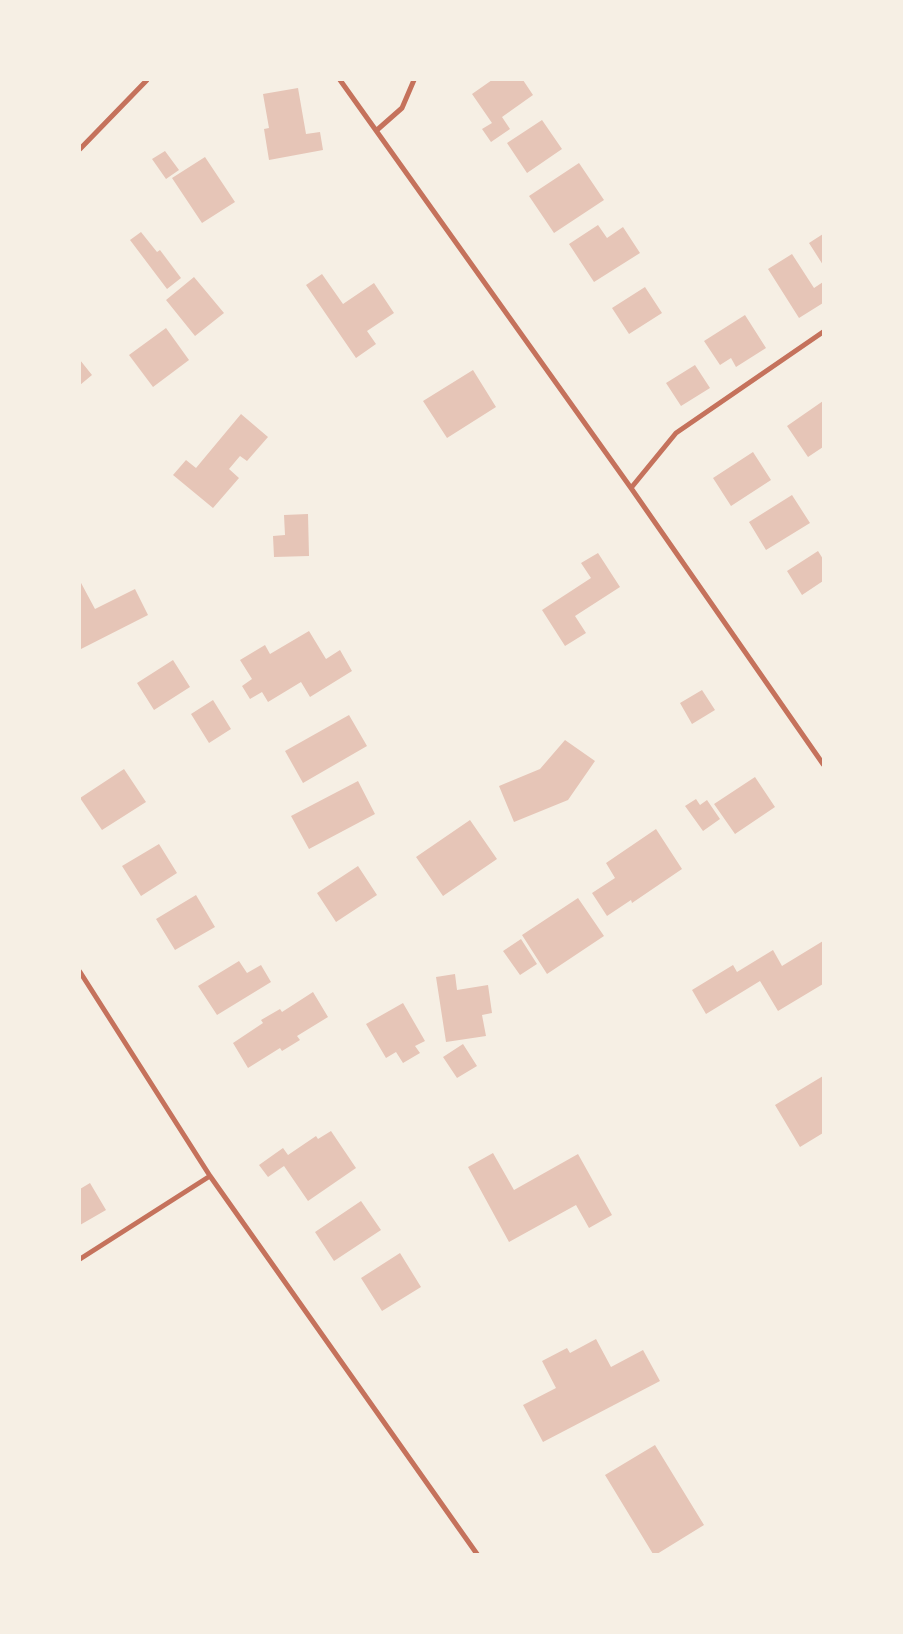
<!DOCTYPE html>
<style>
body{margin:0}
#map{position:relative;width:903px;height:1634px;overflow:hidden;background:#f6efe4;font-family:"Fira Sans",sans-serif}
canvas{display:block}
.frame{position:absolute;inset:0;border:81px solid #f6efe4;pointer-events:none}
</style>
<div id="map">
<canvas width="903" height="1634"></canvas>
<div class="frame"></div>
</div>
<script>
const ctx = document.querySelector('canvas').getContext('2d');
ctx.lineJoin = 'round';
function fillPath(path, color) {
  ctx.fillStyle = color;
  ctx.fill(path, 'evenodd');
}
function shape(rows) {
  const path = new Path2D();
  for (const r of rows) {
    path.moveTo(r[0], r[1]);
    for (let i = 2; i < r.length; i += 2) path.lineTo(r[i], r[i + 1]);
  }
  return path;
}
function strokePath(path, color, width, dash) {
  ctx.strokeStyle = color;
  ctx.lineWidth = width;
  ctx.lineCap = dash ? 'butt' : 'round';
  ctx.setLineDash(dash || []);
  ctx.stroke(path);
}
fillPath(shape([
 [492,80,523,80,533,95,502,117,510,129,491,142,482,129,492,123,472,94],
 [298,88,306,134,320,132,323,150,269,160,264,129,269,128,263,94],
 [542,120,562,149,527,173,507,143],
 [165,151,179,170,166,179,152,159],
 [205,157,235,202,202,223,172,178],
 [579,163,604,200,554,233,529,196],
 [598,225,607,238,623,227,640,253,594,282,569,244],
 [141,232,157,252,160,250,181,278,167,289,130,240],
 [823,234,823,265,809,243],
 [792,254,814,288,823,282,823,303,799,318,768,269],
 [322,274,343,304,374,283,394,313,367,331,376,344,356,358,306,285],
 [194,277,224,313,195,336,166,300],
 [645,287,662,313,629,334,612,308],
 [745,315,766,348,736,367,731,358,720,365,704,341],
 [166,328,189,360,153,387,129,355],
 [80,360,92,375,80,385],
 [695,365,710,388,681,406,666,383],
 [473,370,496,407,447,438,423,401],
 [823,401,823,447,808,457,787,426],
 [241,414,268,437,247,461,240,456,229,469,239,478,213,508,173,475,186,460,196,468],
 [753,452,771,480,731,506,713,478],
 [792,495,810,523,766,550,749,522],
 [308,514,309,556,274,557,273,536,285,535,284,515],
 [818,551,823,559,823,581,802,595,787,571],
 [598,553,620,587,575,616,586,633,565,646,542,610,591,578,581,563],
 [80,581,95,609,135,589,148,615,81,649],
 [309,631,326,659,340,650,352,671,310,697,301,682,268,702,262,692,250,699,242,686,252,679,240,660,265,645,270,654],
 [173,660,190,687,154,710,137,683],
 [702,690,715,710,692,724,680,703],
 [213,700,231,729,209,743,191,714],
 [349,715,367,746,303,783,285,751],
 [565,740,595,761,568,800,514,822,499,786,540,769],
 [124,769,146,802,102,830,80,798],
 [755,777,775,807,735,834,714,804],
 [358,781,375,814,309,849,291,816],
 [696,799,700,805,707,800,720,819,703,831,685,806],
 [470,820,497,859,443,896,416,857],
 [656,829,682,869,632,903,631,900,607,916,592,893,615,878,606,863],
 [159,844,177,873,141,896,122,866],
 [358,866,377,895,336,922,317,893],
 [196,895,215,927,175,950,156,919],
 [578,898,604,936,547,974,522,935],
 [521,939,537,964,520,975,503,951],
 [823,941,823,984,778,1011,760,981,706,1014,692,990,733,965,737,972,773,950,782,966],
 [239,961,247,973,261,965,271,982,217,1015,198,986],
 [455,974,457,990,488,985,492,1013,482,1015,486,1036,446,1042,436,977],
 [313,992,328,1017,297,1036,300,1040,282,1051,280,1048,248,1068,233,1043,263,1023,261,1020,280,1009,282,1012],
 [403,1003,425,1041,415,1046,420,1053,403,1063,396,1052,386,1058,366,1024],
 [463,1044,477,1066,457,1078,443,1057],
 [823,1076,823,1133,800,1147,775,1105],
 [331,1131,356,1168,308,1201,284,1166,268,1177,259,1165,283,1148,288,1155,316,1136,318,1139],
 [493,1153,514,1190,578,1154,612,1215,589,1228,576,1205,509,1242,468,1167],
 [90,1183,106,1210,80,1225,80,1189],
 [361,1201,381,1230,334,1261,315,1232],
 [400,1253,421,1287,382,1311,361,1278],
 [596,1339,611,1367,643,1350,660,1381,543,1442,523,1405,556,1388,542,1361,567,1348,570,1353],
 [655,1445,704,1525,657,1554,653,1554,605,1475]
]), '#e6c5b7');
strokePath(shape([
 [340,80,631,488,823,764],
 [377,130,402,108,414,80],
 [80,149,147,80],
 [631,488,676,433,823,332],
 [80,972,210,1176,477,1554],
 [80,1259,210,1176]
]), '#c5725c', 5);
</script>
